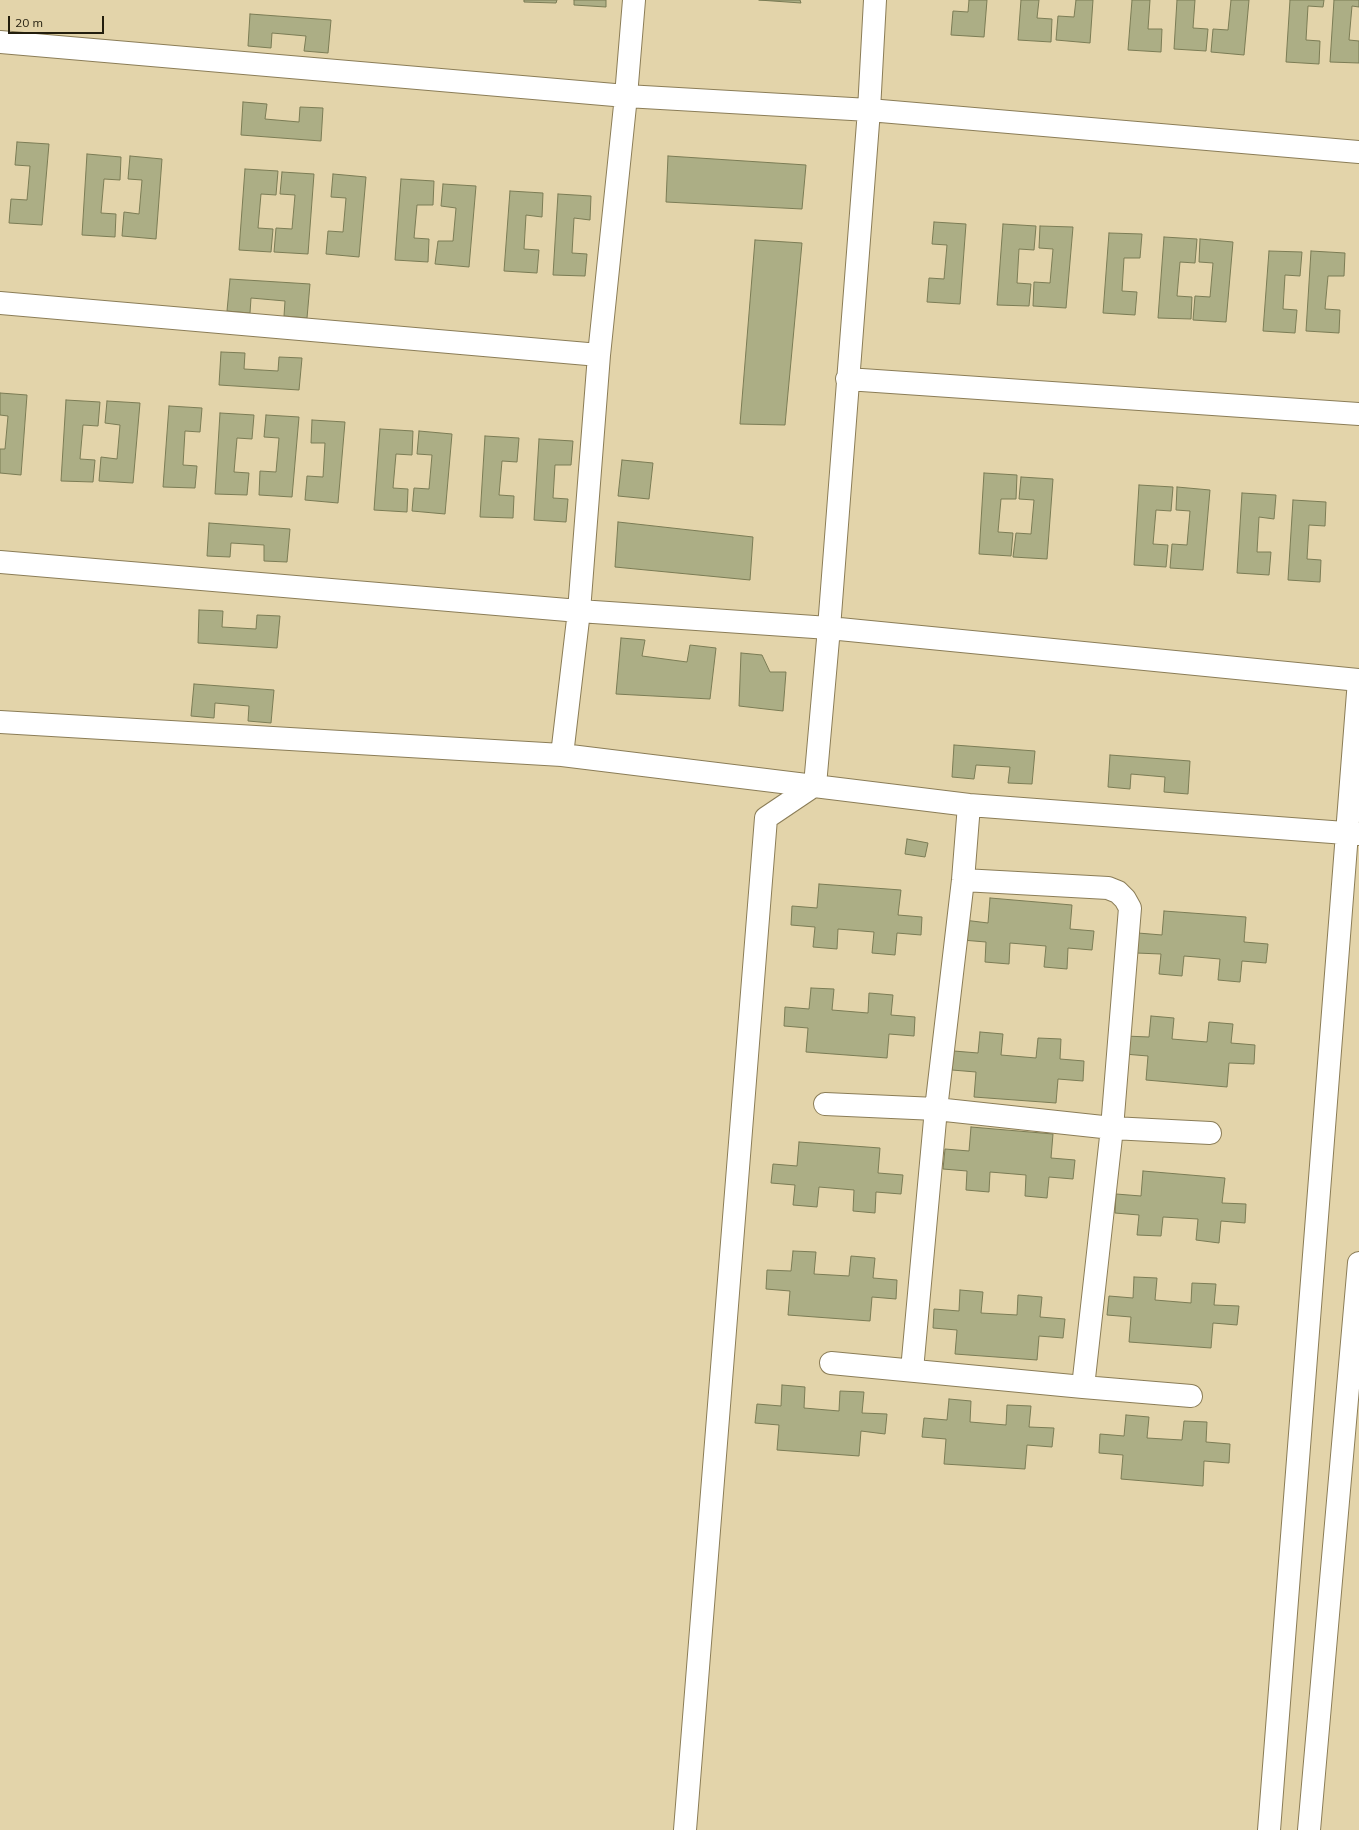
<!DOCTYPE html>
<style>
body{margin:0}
#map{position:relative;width:1359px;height:1830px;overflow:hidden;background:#e3d4aa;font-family:Mulish,sans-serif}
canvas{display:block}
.scale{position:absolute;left:8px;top:16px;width:96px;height:18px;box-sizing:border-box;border:2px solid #221d0d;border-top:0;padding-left:5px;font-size:12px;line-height:14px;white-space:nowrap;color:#221d0d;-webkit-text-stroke:3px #e3d4aa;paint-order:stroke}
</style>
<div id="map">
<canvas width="1359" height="1830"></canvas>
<div class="scale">20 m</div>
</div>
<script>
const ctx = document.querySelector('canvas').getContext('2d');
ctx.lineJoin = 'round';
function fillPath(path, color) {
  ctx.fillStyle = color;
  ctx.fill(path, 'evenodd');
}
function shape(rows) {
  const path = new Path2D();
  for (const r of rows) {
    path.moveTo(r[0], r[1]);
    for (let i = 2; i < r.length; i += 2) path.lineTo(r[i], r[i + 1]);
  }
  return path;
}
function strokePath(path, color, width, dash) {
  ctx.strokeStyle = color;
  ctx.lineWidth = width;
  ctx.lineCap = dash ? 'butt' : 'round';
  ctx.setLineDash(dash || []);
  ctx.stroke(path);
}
const building = shape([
 [524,0,557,0,556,3,524,2,524,0],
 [574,0,606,0,606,7,574,5,574,0],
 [759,0,800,0,801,3,759,0],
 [969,0,987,0,984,37,951,35,953,11,968,12,969,0],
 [1021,0,1039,0,1037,18,1052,19,1051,42,1018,40,1021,0],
 [1076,0,1093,0,1090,43,1056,40,1058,16,1074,17,1076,0],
 [1132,0,1150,0,1148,29,1162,29,1161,52,1128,50,1132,0],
 [1177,0,1195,0,1193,28,1208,29,1206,51,1174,49,1177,0],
 [1231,0,1249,0,1244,55,1211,52,1213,29,1228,30,1231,0],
 [1290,0,1324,0,1323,7,1308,6,1306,40,1320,41,1319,64,1286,62,1290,0],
 [1334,0,1359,0,1359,7,1352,6,1349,40,1359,41,1359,63,1330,62,1334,0],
 [250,14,331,20,328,53,304,51,306,36,272,33,271,48,248,46,250,14],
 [243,102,267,104,265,119,299,122,300,107,323,108,321,141,241,135,243,102],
 [17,142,49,144,42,225,9,223,11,199,27,200,30,166,15,165,17,142],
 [87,154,121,157,120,180,104,179,101,213,116,214,115,237,82,235,87,154],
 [130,156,162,159,156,239,122,236,124,212,139,214,142,180,128,179,130,156],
 [668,156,806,165,802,209,666,202,668,156],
 [245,169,278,171,276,195,261,194,258,228,273,229,271,252,239,250,245,169],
 [282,172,314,174,308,254,274,252,276,228,292,229,295,195,280,194,282,172],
 [333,174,366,177,359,257,326,254,328,231,343,232,346,198,331,197,333,174],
 [401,179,434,181,433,205,417,205,414,238,429,239,428,262,395,260,401,179],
 [443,184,476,186,469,267,435,264,438,241,453,241,456,208,441,206,443,184],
 [510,191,543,193,542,217,526,215,524,249,539,250,537,273,504,271,510,191],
 [558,194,591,196,590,220,574,218,572,253,587,254,585,276,553,275,558,194],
 [934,222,966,224,960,304,927,302,929,278,944,279,947,245,932,244,934,222],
 [1003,224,1036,226,1034,250,1019,249,1017,283,1031,284,1029,306,997,305,1003,224],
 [1040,226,1073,227,1066,308,1033,306,1034,282,1050,283,1053,249,1039,248,1040,226],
 [1109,233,1142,234,1140,258,1124,258,1122,291,1137,292,1135,315,1103,313,1109,233],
 [1164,237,1197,239,1195,263,1180,262,1177,296,1192,297,1191,319,1158,318,1164,237],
 [1200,239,1233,242,1226,322,1193,320,1195,296,1210,297,1213,263,1199,262,1200,239],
 [755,240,802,243,785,425,740,424,755,240],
 [1269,251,1302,252,1300,276,1285,275,1283,309,1297,310,1295,333,1263,331,1269,251],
 [1311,251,1345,253,1344,276,1328,276,1325,309,1340,310,1339,333,1306,331,1311,251],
 [230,279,310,284,307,318,284,316,285,301,251,298,250,313,227,311,230,279],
 [221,352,245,353,244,369,278,371,279,357,302,358,299,390,219,385,221,352],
 [0,393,27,395,21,475,0,473,0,449,5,449,8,416,0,415,0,393],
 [66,400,100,402,98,426,83,425,80,459,95,460,93,482,61,481,66,400],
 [107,401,140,403,133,483,99,481,101,457,117,459,120,425,105,423,107,401],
 [169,406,202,408,200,432,185,431,183,465,197,466,195,488,163,487,169,406],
 [220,413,254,415,252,439,237,438,234,472,249,473,247,495,215,494,220,413],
 [266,415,299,417,292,497,259,495,260,471,276,472,279,438,264,437,266,415],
 [312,420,345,422,338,503,305,500,307,476,323,477,325,443,311,443,312,420],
 [380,429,413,431,412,455,396,454,393,488,408,489,407,512,374,510,380,429],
 [419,431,452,434,445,514,412,511,414,488,429,489,432,455,417,454,419,431],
 [485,436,519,438,517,462,502,461,499,495,514,496,513,518,480,517,485,436],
 [539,439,573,441,571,465,555,465,553,498,568,499,566,522,534,520,539,439],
 [622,460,653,463,649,499,618,496,622,460],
 [984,473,1017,475,1016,499,1001,499,998,532,1013,533,1011,556,979,554,984,473],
 [1021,477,1053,479,1047,559,1013,557,1016,533,1031,534,1034,500,1019,499,1021,477],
 [1139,485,1173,487,1171,511,1156,510,1153,544,1168,545,1166,567,1134,565,1139,485],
 [1177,487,1210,490,1203,570,1170,568,1172,544,1187,545,1190,511,1176,510,1177,487],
 [1242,493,1276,495,1274,519,1259,517,1257,552,1271,552,1269,575,1237,573,1242,493],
 [1293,500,1326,502,1325,526,1309,525,1307,559,1321,560,1320,582,1288,580,1293,500],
 [618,522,753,537,750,580,615,567,618,522],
 [209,523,290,529,287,562,264,561,264,545,231,543,230,557,207,556,209,523],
 [199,610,223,611,222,627,256,629,257,615,280,616,277,648,198,643,199,610],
 [621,638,645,640,642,656,687,662,690,645,716,648,710,699,616,694,621,638],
 [741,653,762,655,770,672,786,672,783,711,739,706,741,653],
 [194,684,274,690,271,723,248,721,249,706,215,703,214,718,191,716,194,684],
 [954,745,1035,751,1032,784,1008,783,1010,767,976,765,974,779,952,777,954,745],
 [1110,755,1190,761,1188,794,1164,792,1165,777,1131,774,1130,789,1108,787,1110,755],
 [907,839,928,843,925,857,905,854,907,839],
 [819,884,901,890,898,915,922,917,921,935,897,933,895,955,872,953,874,932,838,929,837,949,813,947,815,927,791,925,792,906,817,908,819,884],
 [990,898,1072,905,1070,929,1094,931,1092,950,1068,948,1067,969,1044,967,1046,946,1010,943,1009,964,985,962,986,942,962,940,964,920,988,923,990,898],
 [1164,911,1246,917,1244,942,1268,944,1266,963,1242,961,1240,982,1218,980,1220,959,1184,956,1182,976,1159,974,1161,954,1136,953,1138,933,1162,935,1164,911],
 [811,988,834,989,832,1010,868,1013,869,993,893,995,891,1015,915,1017,914,1036,889,1034,887,1058,806,1052,808,1028,784,1026,785,1007,809,1009,811,988],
 [1151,1016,1174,1018,1172,1039,1207,1042,1209,1022,1233,1024,1231,1043,1255,1045,1254,1064,1229,1063,1227,1087,1146,1080,1148,1056,1124,1054,1125,1036,1149,1037,1151,1016],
 [980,1032,1003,1034,1001,1055,1036,1058,1038,1038,1061,1039,1060,1059,1084,1061,1083,1081,1058,1079,1056,1103,974,1097,976,1072,952,1070,954,1051,978,1053,980,1032],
 [971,1127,1053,1134,1051,1158,1075,1160,1073,1179,1049,1177,1047,1198,1025,1196,1026,1175,990,1172,989,1192,966,1190,967,1171,943,1169,945,1149,969,1151,971,1127],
 [799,1142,880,1148,878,1173,903,1175,901,1194,876,1192,875,1213,853,1211,854,1190,819,1187,817,1207,793,1205,795,1185,771,1183,773,1164,797,1166,799,1142],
 [1143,1171,1225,1178,1222,1203,1246,1204,1245,1223,1221,1221,1219,1243,1196,1240,1198,1219,1163,1217,1161,1236,1137,1235,1139,1215,1115,1213,1116,1194,1141,1196,1143,1171],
 [793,1251,816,1252,814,1274,849,1276,851,1256,875,1258,873,1278,897,1280,896,1299,872,1297,870,1321,788,1315,790,1291,766,1289,767,1270,791,1271,793,1251],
 [1134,1277,1157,1278,1155,1300,1191,1303,1192,1283,1216,1284,1214,1305,1239,1306,1237,1325,1213,1323,1211,1348,1129,1342,1131,1317,1107,1315,1109,1296,1133,1298,1134,1277],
 [960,1290,983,1292,981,1313,1017,1315,1018,1295,1042,1297,1040,1317,1065,1319,1063,1338,1039,1336,1037,1360,955,1354,957,1330,933,1328,934,1309,959,1311,960,1290],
 [782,1385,805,1387,804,1408,839,1411,840,1391,864,1392,862,1413,887,1414,885,1434,861,1431,859,1456,777,1450,779,1425,755,1423,757,1404,781,1406,782,1385],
 [949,1399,971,1401,970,1422,1006,1425,1007,1405,1031,1406,1029,1427,1054,1428,1052,1447,1027,1445,1025,1469,944,1464,946,1439,922,1437,924,1418,947,1420,949,1399],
 [1126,1415,1149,1417,1147,1438,1182,1440,1184,1421,1207,1422,1206,1442,1230,1444,1229,1463,1204,1461,1203,1486,1121,1479,1123,1455,1099,1453,1100,1434,1124,1436,1126,1415]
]);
fillPath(building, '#acae85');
strokePath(building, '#7b7c55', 1);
const minor = shape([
 [0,42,626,96,869,110,1359,152],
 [0,303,599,355],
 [847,379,1359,414],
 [0,562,579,611,829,628,1359,680],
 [0,722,562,755,969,805,1359,834],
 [562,755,579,611,599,355,626,96,634,0],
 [963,880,1108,888,1118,892,1125,899,1130,908,1112,1128,1083,1387],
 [825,1104,936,1109,1112,1128,1210,1133],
 [831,1363,1083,1387,1191,1396],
 [912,1370,936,1109,963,880,969,805],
 [685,1830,766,818,815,785,829,628,869,110,875,0],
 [1269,1830,1359,680],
 [1309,1830,1359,1263]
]);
strokePath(minor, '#8b7d57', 24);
strokePath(minor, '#fff', 22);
</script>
